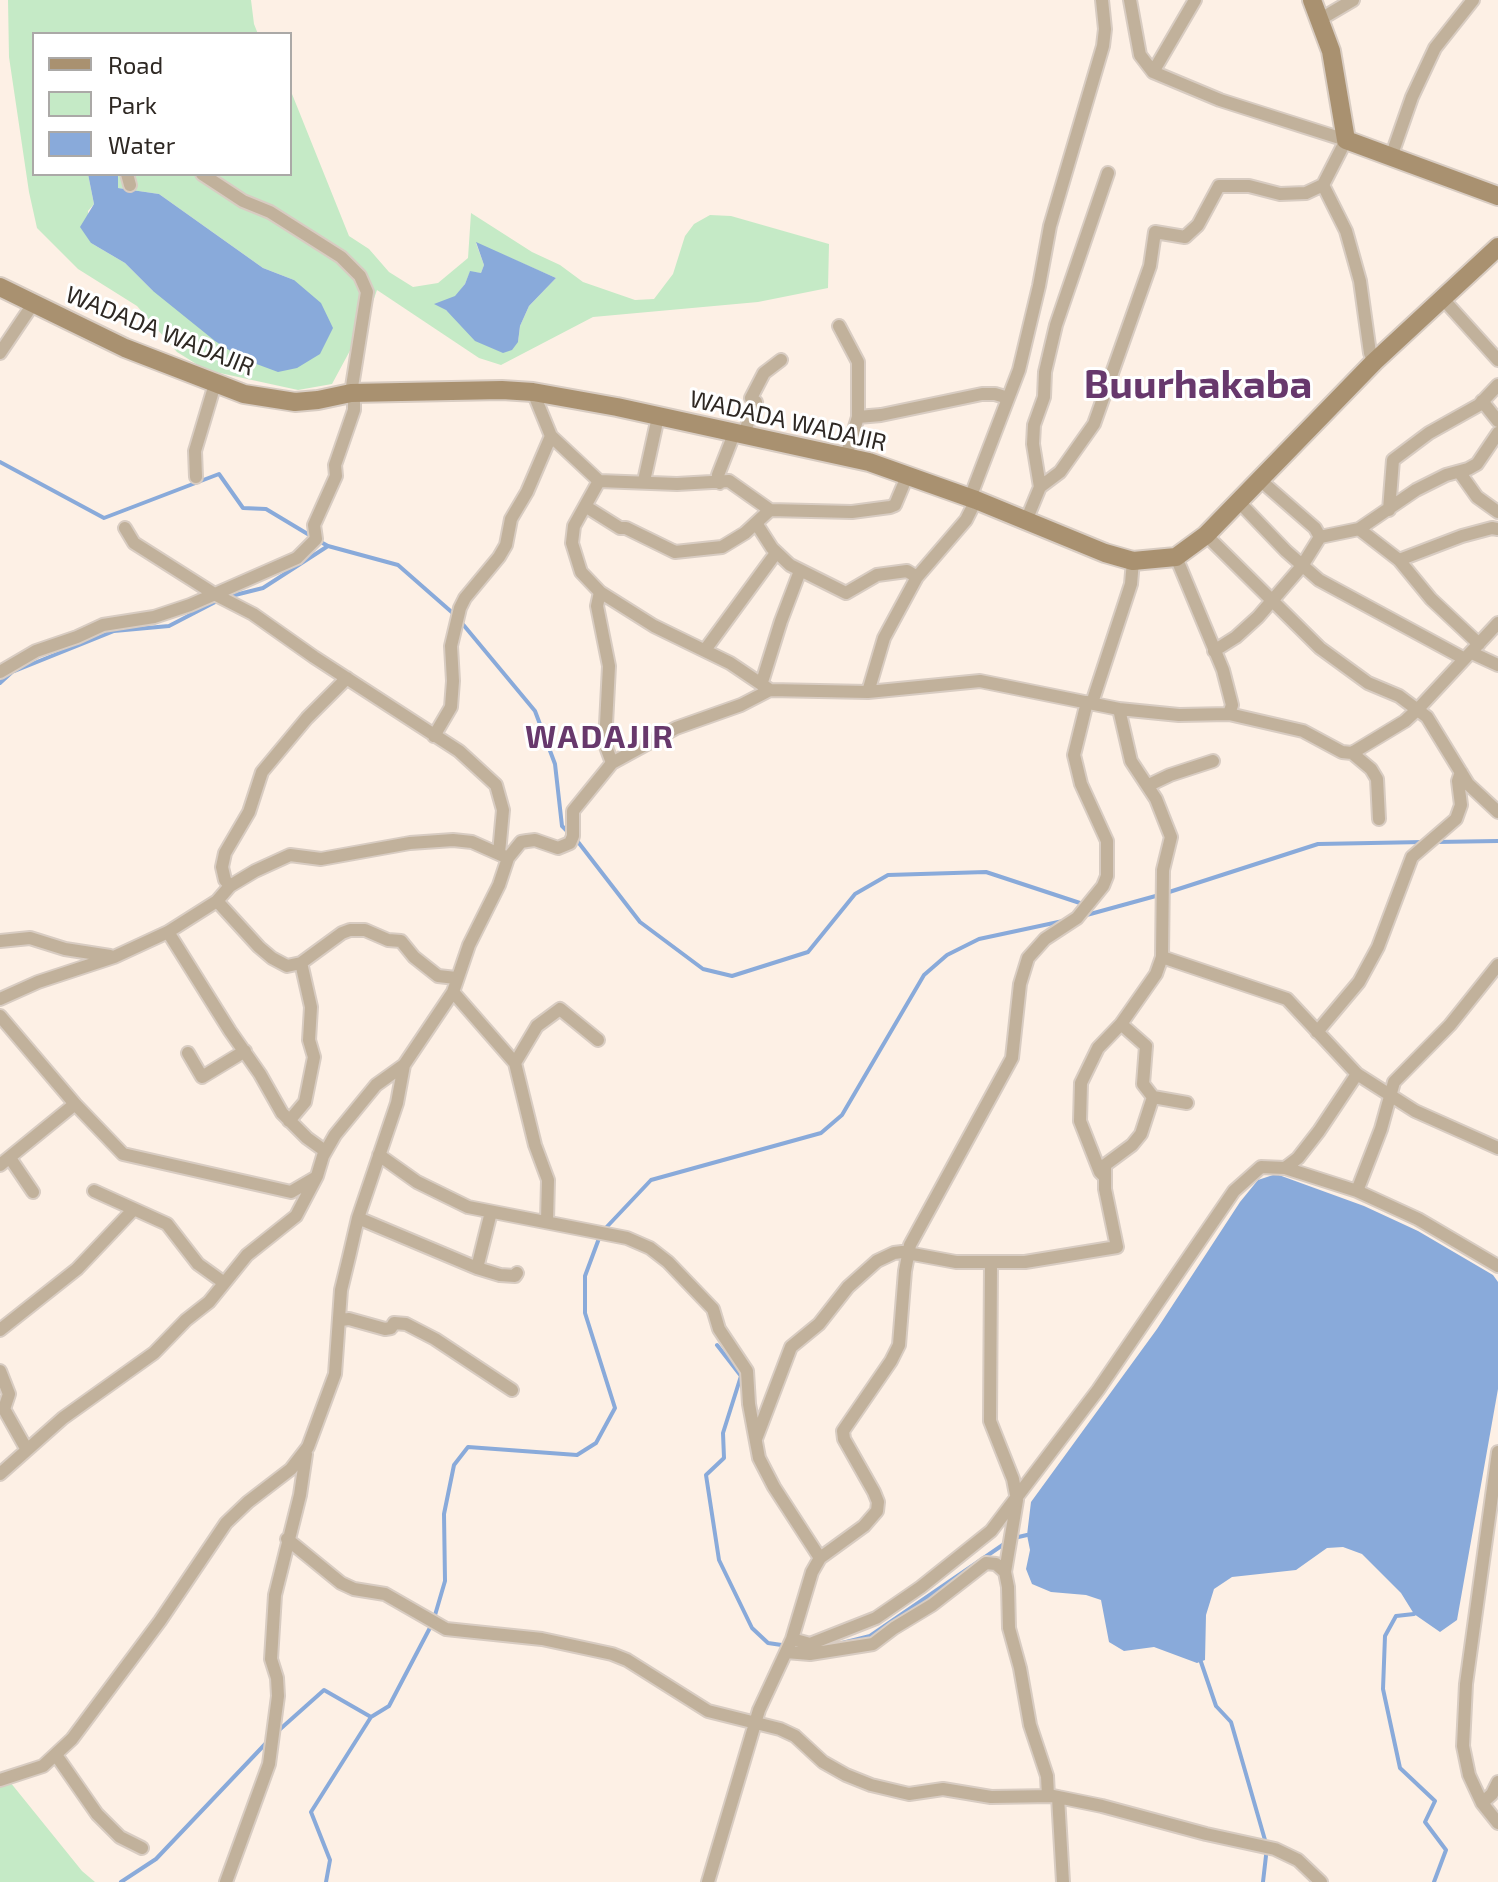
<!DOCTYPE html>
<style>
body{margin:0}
#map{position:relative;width:1498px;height:1882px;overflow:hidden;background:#fdf0e5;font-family:"Exo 2",sans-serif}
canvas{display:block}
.legend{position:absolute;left:32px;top:32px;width:260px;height:144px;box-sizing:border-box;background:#fff;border:2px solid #aba9a7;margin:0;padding:10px 14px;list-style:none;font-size:24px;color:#2e2823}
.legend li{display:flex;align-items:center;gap:16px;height:40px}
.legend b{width:40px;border:2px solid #aba9a7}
</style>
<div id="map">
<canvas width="1498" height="1882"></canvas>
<ul class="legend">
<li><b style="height:10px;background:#a99170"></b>Road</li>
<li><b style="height:22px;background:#c5eac6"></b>Park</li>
<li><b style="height:22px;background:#89aada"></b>Water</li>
</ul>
</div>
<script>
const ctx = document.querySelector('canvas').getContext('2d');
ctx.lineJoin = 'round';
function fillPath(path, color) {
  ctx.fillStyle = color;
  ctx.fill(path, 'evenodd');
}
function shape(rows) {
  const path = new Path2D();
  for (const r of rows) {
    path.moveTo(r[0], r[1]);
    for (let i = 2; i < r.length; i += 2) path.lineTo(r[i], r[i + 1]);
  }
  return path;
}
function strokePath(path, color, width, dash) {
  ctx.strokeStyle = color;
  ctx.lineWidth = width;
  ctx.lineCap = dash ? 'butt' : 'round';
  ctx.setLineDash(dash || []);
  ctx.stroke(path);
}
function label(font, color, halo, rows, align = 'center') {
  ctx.font = font + ' "Exo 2",sans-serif';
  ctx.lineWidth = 6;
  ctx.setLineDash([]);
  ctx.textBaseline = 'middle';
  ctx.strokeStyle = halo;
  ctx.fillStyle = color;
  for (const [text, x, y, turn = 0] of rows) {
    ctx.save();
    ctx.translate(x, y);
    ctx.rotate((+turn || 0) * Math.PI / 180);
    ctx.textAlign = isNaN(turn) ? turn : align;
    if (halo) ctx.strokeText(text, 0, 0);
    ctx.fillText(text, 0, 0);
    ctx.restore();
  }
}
fillPath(shape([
 [8,0,251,0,254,24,258,34,34,34,34,174,88,174,94,204,88,211,91,243,125,263,153,291,294,280,263,268,159,194,118,188,118,174,290,174,290,89,349,236,369,249,389,272,413,287,438,283,468,258,471,213,532,252,560,265,583,282,635,300,654,299,673,274,685,236,694,224,710,215,731,216,829,244,828,288,758,302,593,317,501,365,479,358,377,290,367,319,332,384,298,390,206,370,177,352,137,306,78,269,37,228,29,192,9,57],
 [476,243,556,278,529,306,520,326,518,342,459,321,446,310,465,284,470,272,481,273,484,265],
 [6,1777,82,1871,95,1882,0,1882,0,1780]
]), '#c5eac6');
fillPath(shape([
 [88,174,118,174,118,188,159,194,263,268,294,280,321,303,333,328,320,354,297,368,278,372,243,359,215,341,153,291,125,263,91,243,80,227,94,204],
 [476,242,556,278,529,306,520,326,518,342,512,350,503,353,475,341,446,310,434,304,455,296,465,284,470,271,481,273,484,265],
 [1276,1174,1364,1206,1418,1231,1493,1275,1498,1282,1498,1389,1457,1620,1440,1632,1414,1614,1401,1593,1362,1554,1343,1547,1327,1548,1296,1570,1232,1577,1214,1589,1206,1615,1205,1660,1197,1663,1154,1647,1124,1651,1109,1642,1101,1600,1086,1595,1051,1592,1032,1584,1026,1569,1030,1550,1027,1535,1031,1502,1157,1329,1240,1202,1258,1180]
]), '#89aada');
strokePath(shape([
 [0,462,104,518,219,474,243,508,266,509,311,536],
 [319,541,328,546,398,565,455,615],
 [227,597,263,588,328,546],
 [461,622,535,711,555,764,562,826,568,832],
 [0,683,12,672,114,631,169,626,219,600],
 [575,838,640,922,703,969,732,976,808,952,855,894,888,875,986,872,1086,905],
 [1436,842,1498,841],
 [1083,916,1163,894,1318,844,1424,842],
 [717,1345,741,1376,723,1433,724,1458,706,1475,719,1560,752,1628,768,1643,802,1648],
 [1014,1538,1027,1535],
 [1414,1614,1396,1616,1385,1636,1383,1689,1400,1768,1435,1801,1425,1822,1446,1850,1434,1882],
 [842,1643,870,1636,1007,1542],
 [1201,1662,1216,1706,1231,1722,1267,1847,1263,1882],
 [278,1731,324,1690,371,1717],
 [121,1882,156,1859,269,1740],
 [326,1882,330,1860,311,1812,371,1717,389,1706,433,1622,445,1581,444,1514,454,1465,468,1447,577,1455,596,1443,615,1408,585,1313,585,1276,601,1233,651,1180,821,1133,842,1115,924,975,947,955,979,939,1063,921]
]), '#89aada', 4);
const street = shape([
 [1130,0,1140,55,1153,72,1220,100,1346,140,1323,185,1346,231,1360,281,1370,353,1374,362],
 [1319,20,1353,0],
 [1153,72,1195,0],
 [1391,157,1412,97,1435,48,1473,0],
 [127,174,130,185],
 [202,174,243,201,270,212,341,257,360,276,367,292,351,393],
 [1443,299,1498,360],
 [839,326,858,362,858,417,846,456],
 [0,353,33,304],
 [533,392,551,436,599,481,574,526,572,543,581,572,600,592,654,626,730,663,770,690],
 [1482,401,1498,421],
 [858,417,881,415,982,394,995,394,1008,398],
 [743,436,756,402,751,398,764,373,781,360],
 [1460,473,1477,497,1498,512],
 [196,477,195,451,215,384],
 [1260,480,1315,528,1320,537],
 [599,481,677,484,729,481,770,510],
 [644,481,658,417],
 [720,483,718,475,734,434],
 [1040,487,1060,472,1094,424,1150,266,1155,232,1185,237,1198,225,1219,186,1249,186,1280,194,1306,193,1323,185],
 [970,498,1019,370,1039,286,1050,226,1103,46,1105,29,1102,0],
 [1239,502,1286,551,1319,580,1463,658],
 [585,506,620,528,626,528,675,552,722,547,745,533,770,510,852,512,890,507,895,505,908,474],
 [1389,510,1393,460,1429,433,1479,405,1498,385],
 [1026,521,1040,487,1033,444,1034,425,1044,397,1045,372,1056,325,1108,173],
 [756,523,772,548,790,565,846,593,877,575,907,571,917,577],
 [125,528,134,543,216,595,253,614,314,657,459,751,496,785,503,810,499,853],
 [1359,529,1399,560,1431,599,1479,644],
 [1206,535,1320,648,1368,683,1399,696,1427,717,1468,784,1498,812],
 [1176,557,1223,670,1232,705,1229,714],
 [1399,560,1462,536,1492,528,1498,529],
 [600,592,597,606,609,666,605,744,612,763],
 [705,650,776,553],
 [1214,651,1236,637,1258,617,1302,566,1320,537,1359,529,1416,490,1446,475,1468,469,1477,464,1498,433],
 [1472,653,1498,665],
 [0,672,36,651,77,637,103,625,154,617,190,605,297,558,316,539,314,525,336,476,335,465,354,410,354,393],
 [762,682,781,621,800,571],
 [868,692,884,638,917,577,966,520,976,500],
 [1092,703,1131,584,1133,561],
 [434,736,451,707,453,681,451,646,460,608,465,598,499,557,506,545,511,519,527,492,551,436],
 [1352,753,1371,769,1377,779,1379,819],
 [1149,785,1170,775,1213,761],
 [230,886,225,880,222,867,225,853,249,812,262,772,307,718,347,678],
 [217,901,259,947,272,958,287,966,301,963,302,967,311,1007,309,1040,314,1057,305,1102,289,1121],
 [168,932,230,1031,260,1074,282,1113,307,1138,325,1151],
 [0,941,30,938,65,949,110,956],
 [1162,957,1287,999,1357,1074,1415,1111,1498,1148],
 [301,963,342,933,350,930,365,930,388,940,401,941,414,957,438,976,456,978],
 [453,992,515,1063,535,1145,548,1180,547,1221],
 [0,999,38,982,114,957,168,932,217,901,230,886,255,871,290,855,321,859,410,843,453,840,472,842,508,858],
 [0,1016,75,1104,123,1154,291,1192,315,1178],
 [1121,1024,1146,1046,1143,1084,1153,1097,1187,1103],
 [1317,1032,1359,982,1378,947,1412,857,1456,819,1461,805,1458,781,1461,772],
 [188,1053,202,1077,245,1051],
 [515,1063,537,1026,560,1009,598,1040],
 [379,1155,417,1182,468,1207,627,1238,650,1248,668,1262,713,1309,719,1329,747,1371,749,1404,759,1458,774,1487,820,1558],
 [10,1158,33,1192],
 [0,1165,75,1104],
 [1285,1168,1298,1158,1319,1131,1357,1074],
 [1103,1175,1100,1172,1080,1121,1081,1083,1098,1048,1121,1024,1156,974,1162,957,1163,870,1171,837,1156,799,1131,761,1119,709],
 [94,1191,167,1224,198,1264,223,1282],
 [1357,1191,1381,1129,1394,1082,1450,1025,1498,965],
 [358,1218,477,1268,500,1275,515,1276,517,1273],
 [991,1263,990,1421,1013,1479,1017,1500,1005,1572],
 [477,1268,491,1212],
 [341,1320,349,1319,385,1329,391,1328,394,1323,406,1324,435,1339,512,1390],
 [0,1330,77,1269,133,1210],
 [0,1371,9,1394,4,1409,27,1450],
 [756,1439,791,1347,819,1324,848,1287,877,1261,894,1253,902,1252,956,1262,1025,1262,1117,1247,1105,1189,1105,1165,1132,1145,1141,1134,1153,1097],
 [1498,1452,1466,1684,1463,1746,1469,1775,1482,1803,1498,1823],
 [0,1474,63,1418,154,1353,186,1320,209,1302,247,1255,296,1216,317,1176,323,1156,335,1135,376,1085,404,1065],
 [287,1539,341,1583,354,1589,385,1594,446,1629,542,1639,612,1654,627,1660,708,1711,780,1729,795,1736,823,1762,846,1775,871,1785,909,1794,943,1789,991,1797,1053,1796,1102,1806,1206,1834,1275,1849,1298,1860,1321,1882],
 [792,1639,810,1644,876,1618,921,1587,991,1531,1098,1390,1234,1191,1261,1167,1285,1168,1357,1191,1418,1219,1498,1266],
 [786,1652,810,1654,873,1644,894,1628,932,1605,986,1563,996,1564,1005,1572,1008,1587,1009,1628,1020,1668,1030,1725,1047,1776,1048,1796],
 [56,1755,97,1814,120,1837,142,1848],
 [0,1780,43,1766,72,1739,160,1621,226,1523,248,1502,291,1469,308,1447,335,1374,341,1290,349,1257,358,1218,397,1103,404,1065,453,992,469,945,499,885,508,858,521,842,527,841,535,840,558,848,570,843,573,836,573,811,612,763,676,728,741,705,770,690,868,692,980,681,1119,709,1179,715,1229,714,1303,731,1342,752,1352,753,1405,721,1418,709,1498,623],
 [1058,1797,1063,1882],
 [1482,1803,1492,1794,1498,1782],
 [226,1882,269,1764,278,1696,277,1678,271,1659,275,1595,300,1495,306,1454],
 [708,1882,759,1710,792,1639,812,1572,820,1558,864,1526,877,1511,878,1502,874,1492,844,1439,843,1431,891,1361,899,1345,905,1271,910,1245,1012,1058,1020,984,1028,958,1045,939,1077,918,1103,886,1107,876,1107,841,1081,784,1074,755,1087,702]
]);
const secondary = shape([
 [1312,0,1331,51,1346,140,1498,196],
 [0,287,125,348,244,394,295,402,318,400,351,393,502,390,533,392,617,407,869,462,976,500,1105,553,1133,561,1176,557,1206,535,1374,362,1498,247]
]);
strokePath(street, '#d8ccc2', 16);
strokePath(secondary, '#d8ccc2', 22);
strokePath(street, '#c1b19b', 12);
strokePath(secondary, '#a99170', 18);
label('24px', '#2e2823', '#fff', [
 ["WADADA WADAJIR",160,331,22],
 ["WADADA WADAJIR",788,421,13]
]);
ctx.letterSpacing = '2px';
label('bold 32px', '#67386c', '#fff', [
 ["WADAJIR",600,737]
]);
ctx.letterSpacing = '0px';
label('bold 40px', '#67386c', '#fff', [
 ["Buurhakaba",1198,385]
]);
</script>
